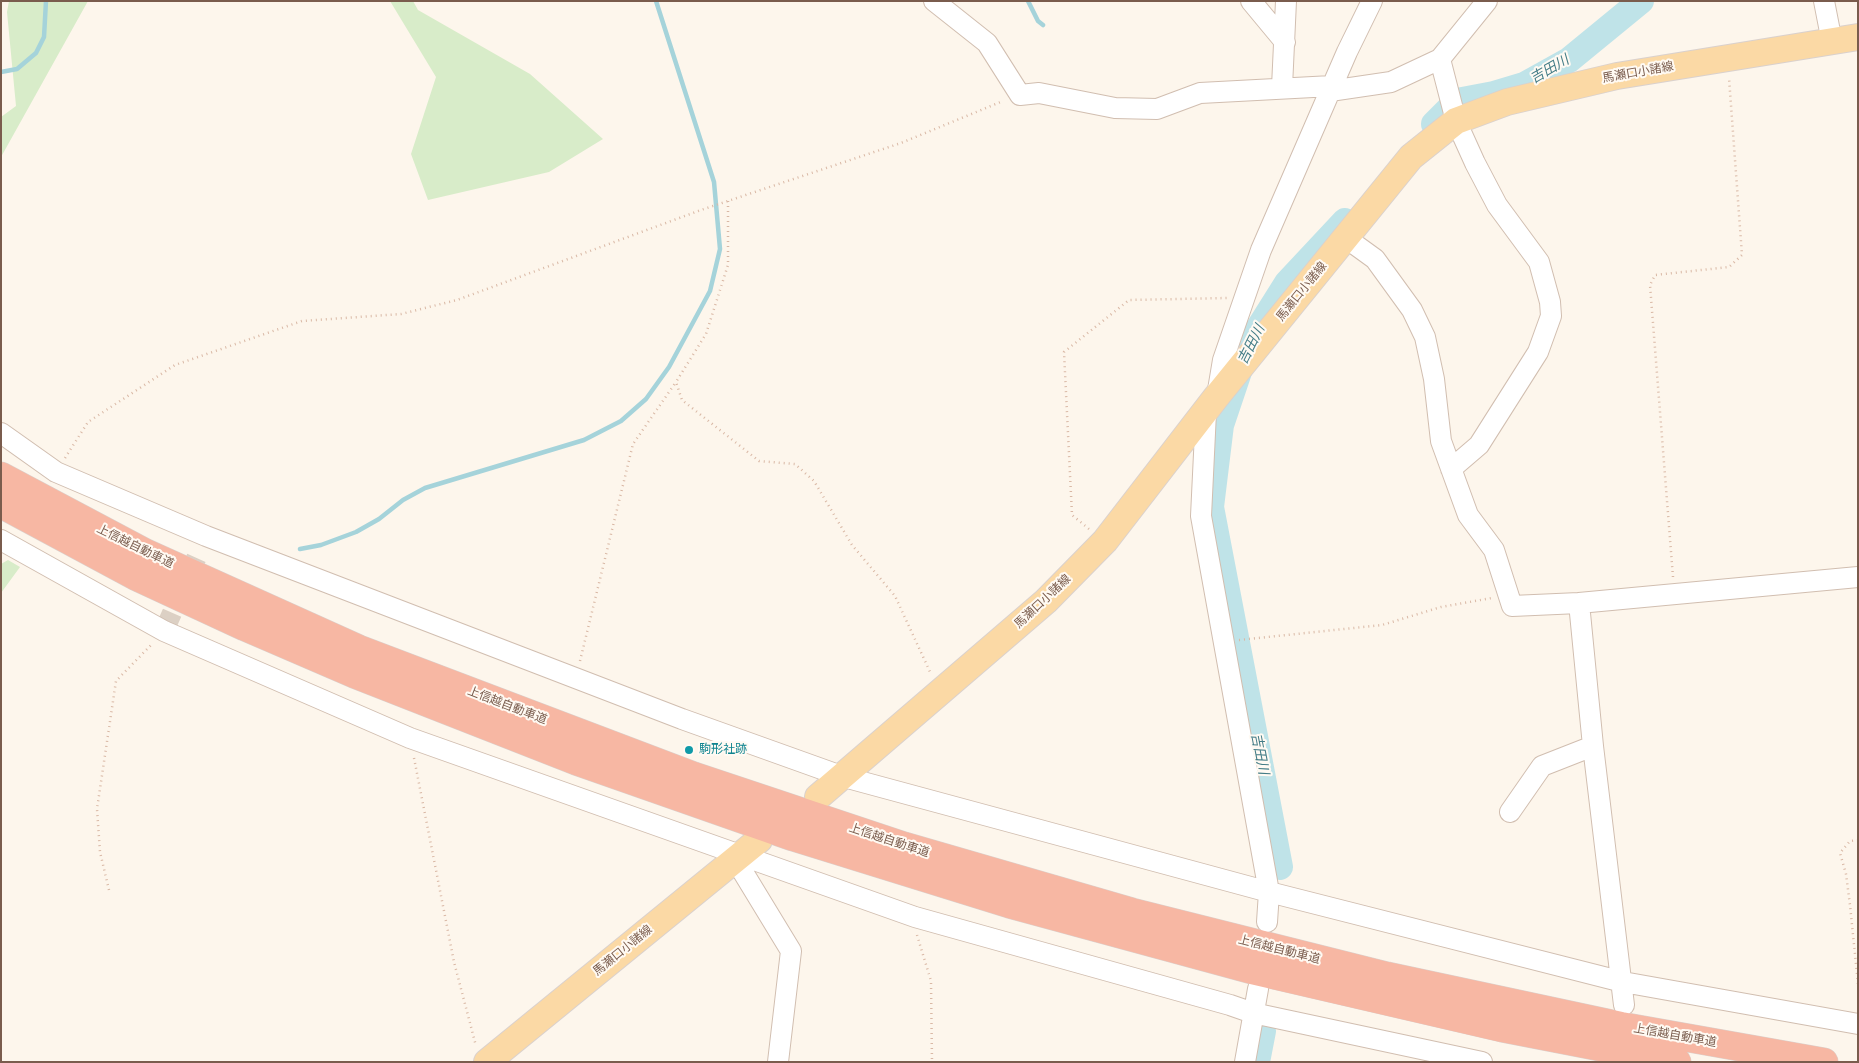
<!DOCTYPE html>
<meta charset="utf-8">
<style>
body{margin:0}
#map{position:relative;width:1859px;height:1063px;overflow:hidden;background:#fdf6ec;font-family:Poppins,sans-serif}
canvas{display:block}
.frame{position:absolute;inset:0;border:2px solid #7a5c4d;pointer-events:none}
</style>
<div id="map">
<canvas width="1859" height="1063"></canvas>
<div class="frame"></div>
</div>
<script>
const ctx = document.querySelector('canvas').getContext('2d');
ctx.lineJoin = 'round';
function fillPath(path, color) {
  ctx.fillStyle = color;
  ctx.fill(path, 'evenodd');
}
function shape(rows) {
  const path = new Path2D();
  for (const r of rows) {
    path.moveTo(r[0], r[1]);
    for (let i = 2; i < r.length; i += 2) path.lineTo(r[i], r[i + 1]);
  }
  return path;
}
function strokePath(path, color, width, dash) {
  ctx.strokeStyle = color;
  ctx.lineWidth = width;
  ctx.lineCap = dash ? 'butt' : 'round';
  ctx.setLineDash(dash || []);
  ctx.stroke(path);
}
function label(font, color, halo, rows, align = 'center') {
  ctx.font = font + ' Poppins,"Noto Sans JP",sans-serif';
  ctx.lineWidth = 4;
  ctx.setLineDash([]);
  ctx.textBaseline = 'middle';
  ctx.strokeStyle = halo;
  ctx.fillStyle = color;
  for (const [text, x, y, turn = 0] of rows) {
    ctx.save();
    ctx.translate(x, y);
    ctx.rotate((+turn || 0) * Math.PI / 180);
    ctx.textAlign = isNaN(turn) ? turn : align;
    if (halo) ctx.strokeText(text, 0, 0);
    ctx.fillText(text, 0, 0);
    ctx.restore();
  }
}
fillPath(shape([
 [9,1,88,1,1,157,1,117,16,106,7,12],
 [390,1,413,1,418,10,530,74,603,139,549,172,428,200,411,154,436,77],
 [8,560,20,567,1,593,1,564]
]), '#d8ecc9');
strokePath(shape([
 [1028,1,1038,21,1043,25],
 [1,72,17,69,36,53,44,37,46,1],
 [300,549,321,545,356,532,379,519,403,500,425,488,584,440,621,421,646,399,669,367,710,291,720,249,714,182,656,1]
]), '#a5d3da', 4.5);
strokePath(shape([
 [1434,124,1457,101,1494,94,1524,85,1569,60,1641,1],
 [1280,867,1211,507,1221,425,1248,345,1287,283,1345,221],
 [1257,1062,1263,1031]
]), '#bfe3e8', 26);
strokePath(shape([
 [164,631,199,552]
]), '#dcd0c4', 20, [20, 10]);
const minor = shape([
 [934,1,987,43,1020,95,1039,93,1115,108,1157,109,1200,93,1332,86],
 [1251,1,1285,42],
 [1824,1,1832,42],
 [1440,59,1456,121,1475,163,1497,205,1539,262,1550,302,1551,316,1538,352,1479,445,1451,469],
 [1282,87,1286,1],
 [1330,91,1391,82,1440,59,1487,1],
 [1346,238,1375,259,1412,310,1425,337,1434,379,1441,441,1468,515,1494,550,1512,606,1579,603,1593,746,1624,1005],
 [1217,396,1223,360,1261,250,1347,52,1372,1],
 [1206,412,1201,516,1269,892,1267,922],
 [1,433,56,472,206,536,682,719,844,777,1269,892,1623,982,1858,1024],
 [1,540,164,631,410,738,915,917,1230,1005,1253,1013,1482,1062],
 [1579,603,1858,577],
 [1510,812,1542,766,1593,746],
 [735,859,791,951,778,1062],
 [1245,1062,1258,989]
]);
const major = shape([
 [818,797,1046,601,1105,541,1217,396,1411,157,1456,121,1507,102,1617,76,1858,37],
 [487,1062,759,840]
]);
const highway = shape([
 [1,476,146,553,359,649,694,776,904,846,1132,912,1387,976,1621,1026,1824,1062],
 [1,504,135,576,245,627,354,674,576,761,793,837,1009,904,1252,970,1502,1028,1677,1062]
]);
strokePath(minor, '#d1beb0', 22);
strokePath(major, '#dad1cd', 28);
strokePath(highway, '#dad1cd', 29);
strokePath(shape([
 [728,201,728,265,706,334,676,382,682,400,759,461,795,464,814,481,852,545,895,596,931,674],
 [65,458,88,422,175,365,302,321,401,314,457,300,701,210,901,143,1003,101],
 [1089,529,1072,515,1064,352,1129,300,1227,298],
 [1673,577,1650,285,1655,275,1729,267,1742,255,1729,78],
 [1239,640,1382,625,1441,607,1492,598],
 [580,661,633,444,676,382],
 [414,758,454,962,476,1046],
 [1858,840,1850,841,1840,853,1846,874,1850,905,1858,984],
 [109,890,100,852,97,809,116,681,153,643],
 [917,935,931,981,932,1062]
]), '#d9b8a5', 2.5, [1, 4]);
strokePath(minor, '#fff', 20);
strokePath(major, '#fbd9a5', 26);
strokePath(highway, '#f7b7a3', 28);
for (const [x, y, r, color] of [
 [689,750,5,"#0f9aa8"]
]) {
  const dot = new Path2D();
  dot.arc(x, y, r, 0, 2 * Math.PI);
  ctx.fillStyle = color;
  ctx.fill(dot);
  strokePath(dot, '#fffaf3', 2);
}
label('12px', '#7a5c4d', '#fffaf3', [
 ["馬瀬口小諸線",1638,73,-10],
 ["馬瀬口小諸線",1302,292,-51],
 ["上信越自動車道",135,547,26],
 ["馬瀬口小諸線",1043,602,-43],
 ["上信越自動車道",507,706,21],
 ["上信越自動車道",889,841,18],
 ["上信越自動車道",1279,950,14],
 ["馬瀬口小諸線",623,951,-39],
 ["上信越自動車道",1675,1036,10]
]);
label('12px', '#0d838f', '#fffaf3', [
 ["駒形社跡",699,750]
], 'left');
label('italic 14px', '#437c86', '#fffaf3', [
 ["吉田川",1550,70,-30],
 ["吉田川",1252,345,-63],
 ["吉田川",1259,754,79]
]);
</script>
